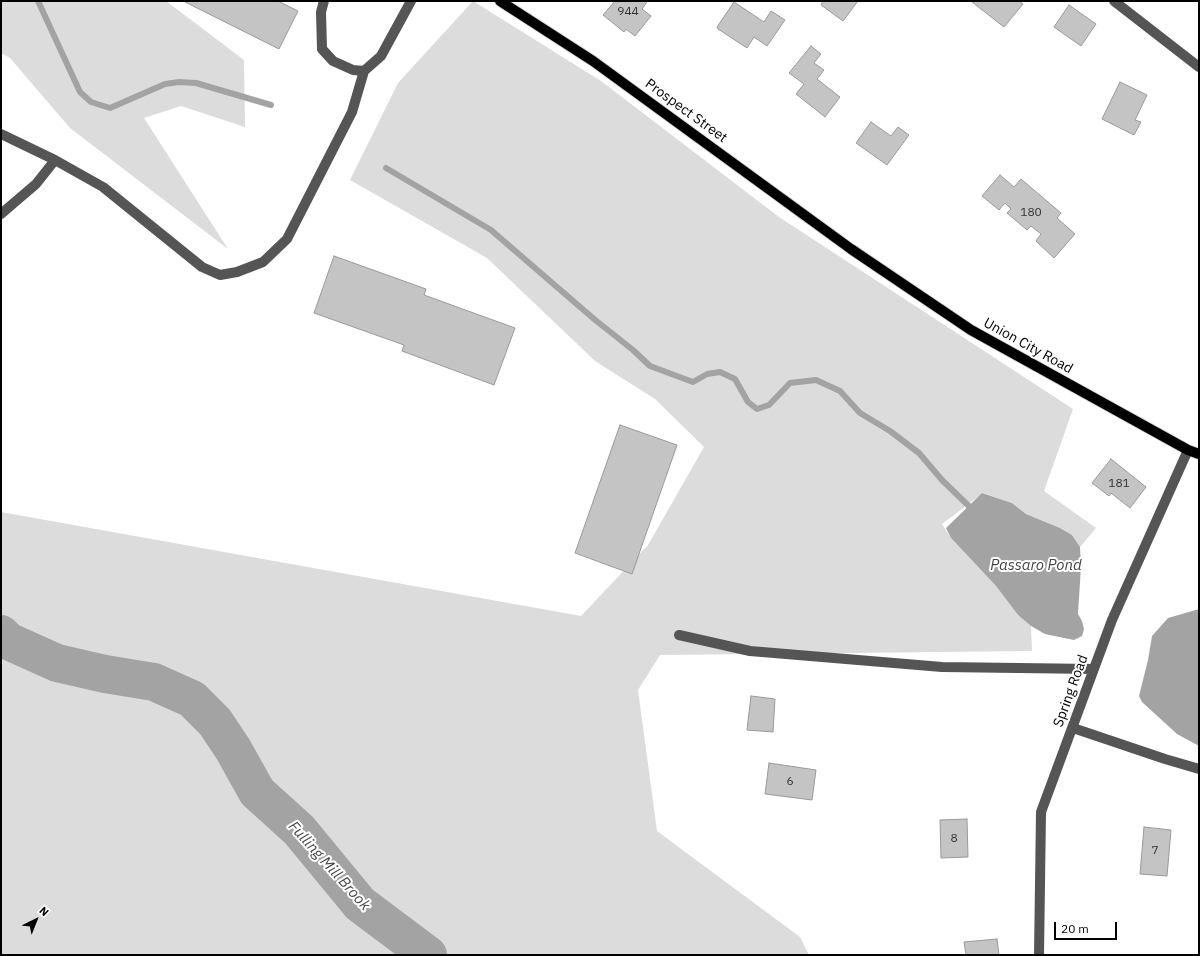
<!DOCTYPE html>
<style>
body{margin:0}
#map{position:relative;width:1200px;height:956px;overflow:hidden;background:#fff;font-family:"IBM Plex Sans",sans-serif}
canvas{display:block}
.frame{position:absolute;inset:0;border:2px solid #000;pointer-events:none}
.north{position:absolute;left:16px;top:900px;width:40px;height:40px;-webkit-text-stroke:3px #fff;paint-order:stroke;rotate:43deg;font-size:11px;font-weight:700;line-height:16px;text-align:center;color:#000}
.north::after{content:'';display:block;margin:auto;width:14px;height:18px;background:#000;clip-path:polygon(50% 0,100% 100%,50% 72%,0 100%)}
.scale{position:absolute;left:1054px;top:922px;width:63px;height:18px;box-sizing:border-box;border:2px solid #000;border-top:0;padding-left:5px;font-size:12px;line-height:14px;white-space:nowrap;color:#000;-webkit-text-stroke:3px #fff;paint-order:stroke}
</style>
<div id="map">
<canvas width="1200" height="956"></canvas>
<div class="frame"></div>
<div class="north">N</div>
<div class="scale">20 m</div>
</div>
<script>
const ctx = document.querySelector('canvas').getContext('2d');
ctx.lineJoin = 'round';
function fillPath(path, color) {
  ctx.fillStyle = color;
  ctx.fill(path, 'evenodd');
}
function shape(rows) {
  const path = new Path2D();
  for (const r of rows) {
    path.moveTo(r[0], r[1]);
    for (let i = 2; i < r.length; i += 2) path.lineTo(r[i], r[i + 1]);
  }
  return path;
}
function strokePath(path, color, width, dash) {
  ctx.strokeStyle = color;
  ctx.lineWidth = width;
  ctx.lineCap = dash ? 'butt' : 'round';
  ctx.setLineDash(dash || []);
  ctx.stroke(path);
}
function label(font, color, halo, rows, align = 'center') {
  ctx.font = font + ' "IBM Plex Sans",sans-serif';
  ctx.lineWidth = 4;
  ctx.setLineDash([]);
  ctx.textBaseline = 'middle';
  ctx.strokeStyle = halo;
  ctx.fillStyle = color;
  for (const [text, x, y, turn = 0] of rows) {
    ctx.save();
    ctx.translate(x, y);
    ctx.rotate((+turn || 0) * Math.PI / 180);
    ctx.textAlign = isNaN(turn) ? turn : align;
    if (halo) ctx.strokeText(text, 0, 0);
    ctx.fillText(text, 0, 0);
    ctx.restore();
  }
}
fillPath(shape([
 [1,1,166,1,244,60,245,127,181,106,144,118,228,249,70,128,10,58,1,53],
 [473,1,601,81,779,217,1073,409,1044,491,1096,528,1080,547,1072,535,1060,528,1026,514,1012,503,983,493,942,524,951,538,996,586,1018,615,1031,626,1032,651,660,655,638,690,657,831,800,937,809,955,1,955,1,512,581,616,648,545,704,447,655,399,595,361,487,258,350,180,398,83]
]), '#dcdcdc');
fillPath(shape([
 [982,493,1012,503,1026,514,1060,528,1072,535,1080,547,1081,566,1078,614,1082,621,1084,629,1082,636,1074,640,1064,638,1045,634,1031,626,1018,615,996,586,951,538,946,528],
 [1199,609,1199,746,1177,734,1142,702,1139,696,1148,660,1152,636,1168,618]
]), '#a3a3a3');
strokePath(shape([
 [38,1,80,92,91,102,110,108,165,84,179,82,196,83,271,105],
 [386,168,491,230,594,319,633,350,650,366,693,382,707,374,720,372,735,379,748,402,757,409,769,405,790,383,816,380,840,391,860,413,890,431,919,453,942,480,975,512]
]), '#a3a3a3', 6);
strokePath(shape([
 [1,634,8,641,57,663,105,674,154,682,192,699,215,722,233,749,257,792,299,830,360,904,428,955]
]), '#a3a3a3', 38);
const building = shape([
 [183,1,278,1,298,11,279,49,183,1],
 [615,1,646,1,647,2,642,9,651,16,635,36,626,29,624,32,603,15,615,1],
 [823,1,858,1,843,21,821,5,823,1],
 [973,1,1019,1,1023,4,1004,27,972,2,973,1],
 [734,2,764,22,771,11,785,20,767,46,754,37,747,48,718,29,717,27,734,2],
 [1069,5,1096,24,1081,46,1054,27,1069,5],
 [811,46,821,54,814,63,824,70,817,79,840,97,825,117,796,94,804,84,789,73,811,46],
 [1120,82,1147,95,1135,120,1141,122,1134,135,1102,119,1120,82],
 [871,122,891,136,898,127,909,135,887,165,856,143,871,122],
 [1000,175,1014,187,1021,179,1061,213,1057,218,1075,234,1054,258,1036,241,1041,234,1031,226,1027,230,1007,213,1011,209,1005,203,999,210,982,196,1000,175],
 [334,256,426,289,424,295,515,328,494,385,402,351,404,345,314,313,334,256],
 [620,425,677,445,632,574,575,553,620,425],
 [1111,459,1146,487,1130,508,1111,493,1109,496,1092,483,1111,459],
 [751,696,775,699,773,732,747,730,751,696],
 [769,763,816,770,812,800,765,794,769,763],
 [967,819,968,857,941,858,940,820,967,819],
 [1144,827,1171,830,1167,876,1140,874,1144,827],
 [997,939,999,955,966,955,964,942,997,939]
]);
fillPath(building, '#c4c4c4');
strokePath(building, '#999', 1);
const major = shape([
 [500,1,593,61,851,249,971,330,1188,450,1199,454]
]);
strokePath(major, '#dbdbdb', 12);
strokePath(shape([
 [324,1,321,12,322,49,333,61,353,70,364,71],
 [1114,1,1199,67],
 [364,71,381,56,411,1],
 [1,134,55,160,103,187,202,267,220,275,237,272,263,262,287,239,352,112,364,71],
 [1,214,36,184,55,160],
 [679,635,750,651,942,667,1094,669],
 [1073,728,1165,759,1199,769],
 [1039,955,1041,812,1112,620,1188,450]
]), '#555', 10);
strokePath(major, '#000', 10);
label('12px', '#313131', null, [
 ["944",628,12],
 ["180",1031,213],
 ["181",1119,484],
 ["6",790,782],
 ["8",954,839],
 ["7",1155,851]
]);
label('14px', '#000', '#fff', [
 ["Prospect Street",686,111,36],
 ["Union City Road",1028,346,29],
 ["Spring Road",1071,691,-70]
]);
label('italic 15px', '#444', '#fff', [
 ["Passaro Pond",1036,566],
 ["Fulling Mill Brook",329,866,48]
]);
</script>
